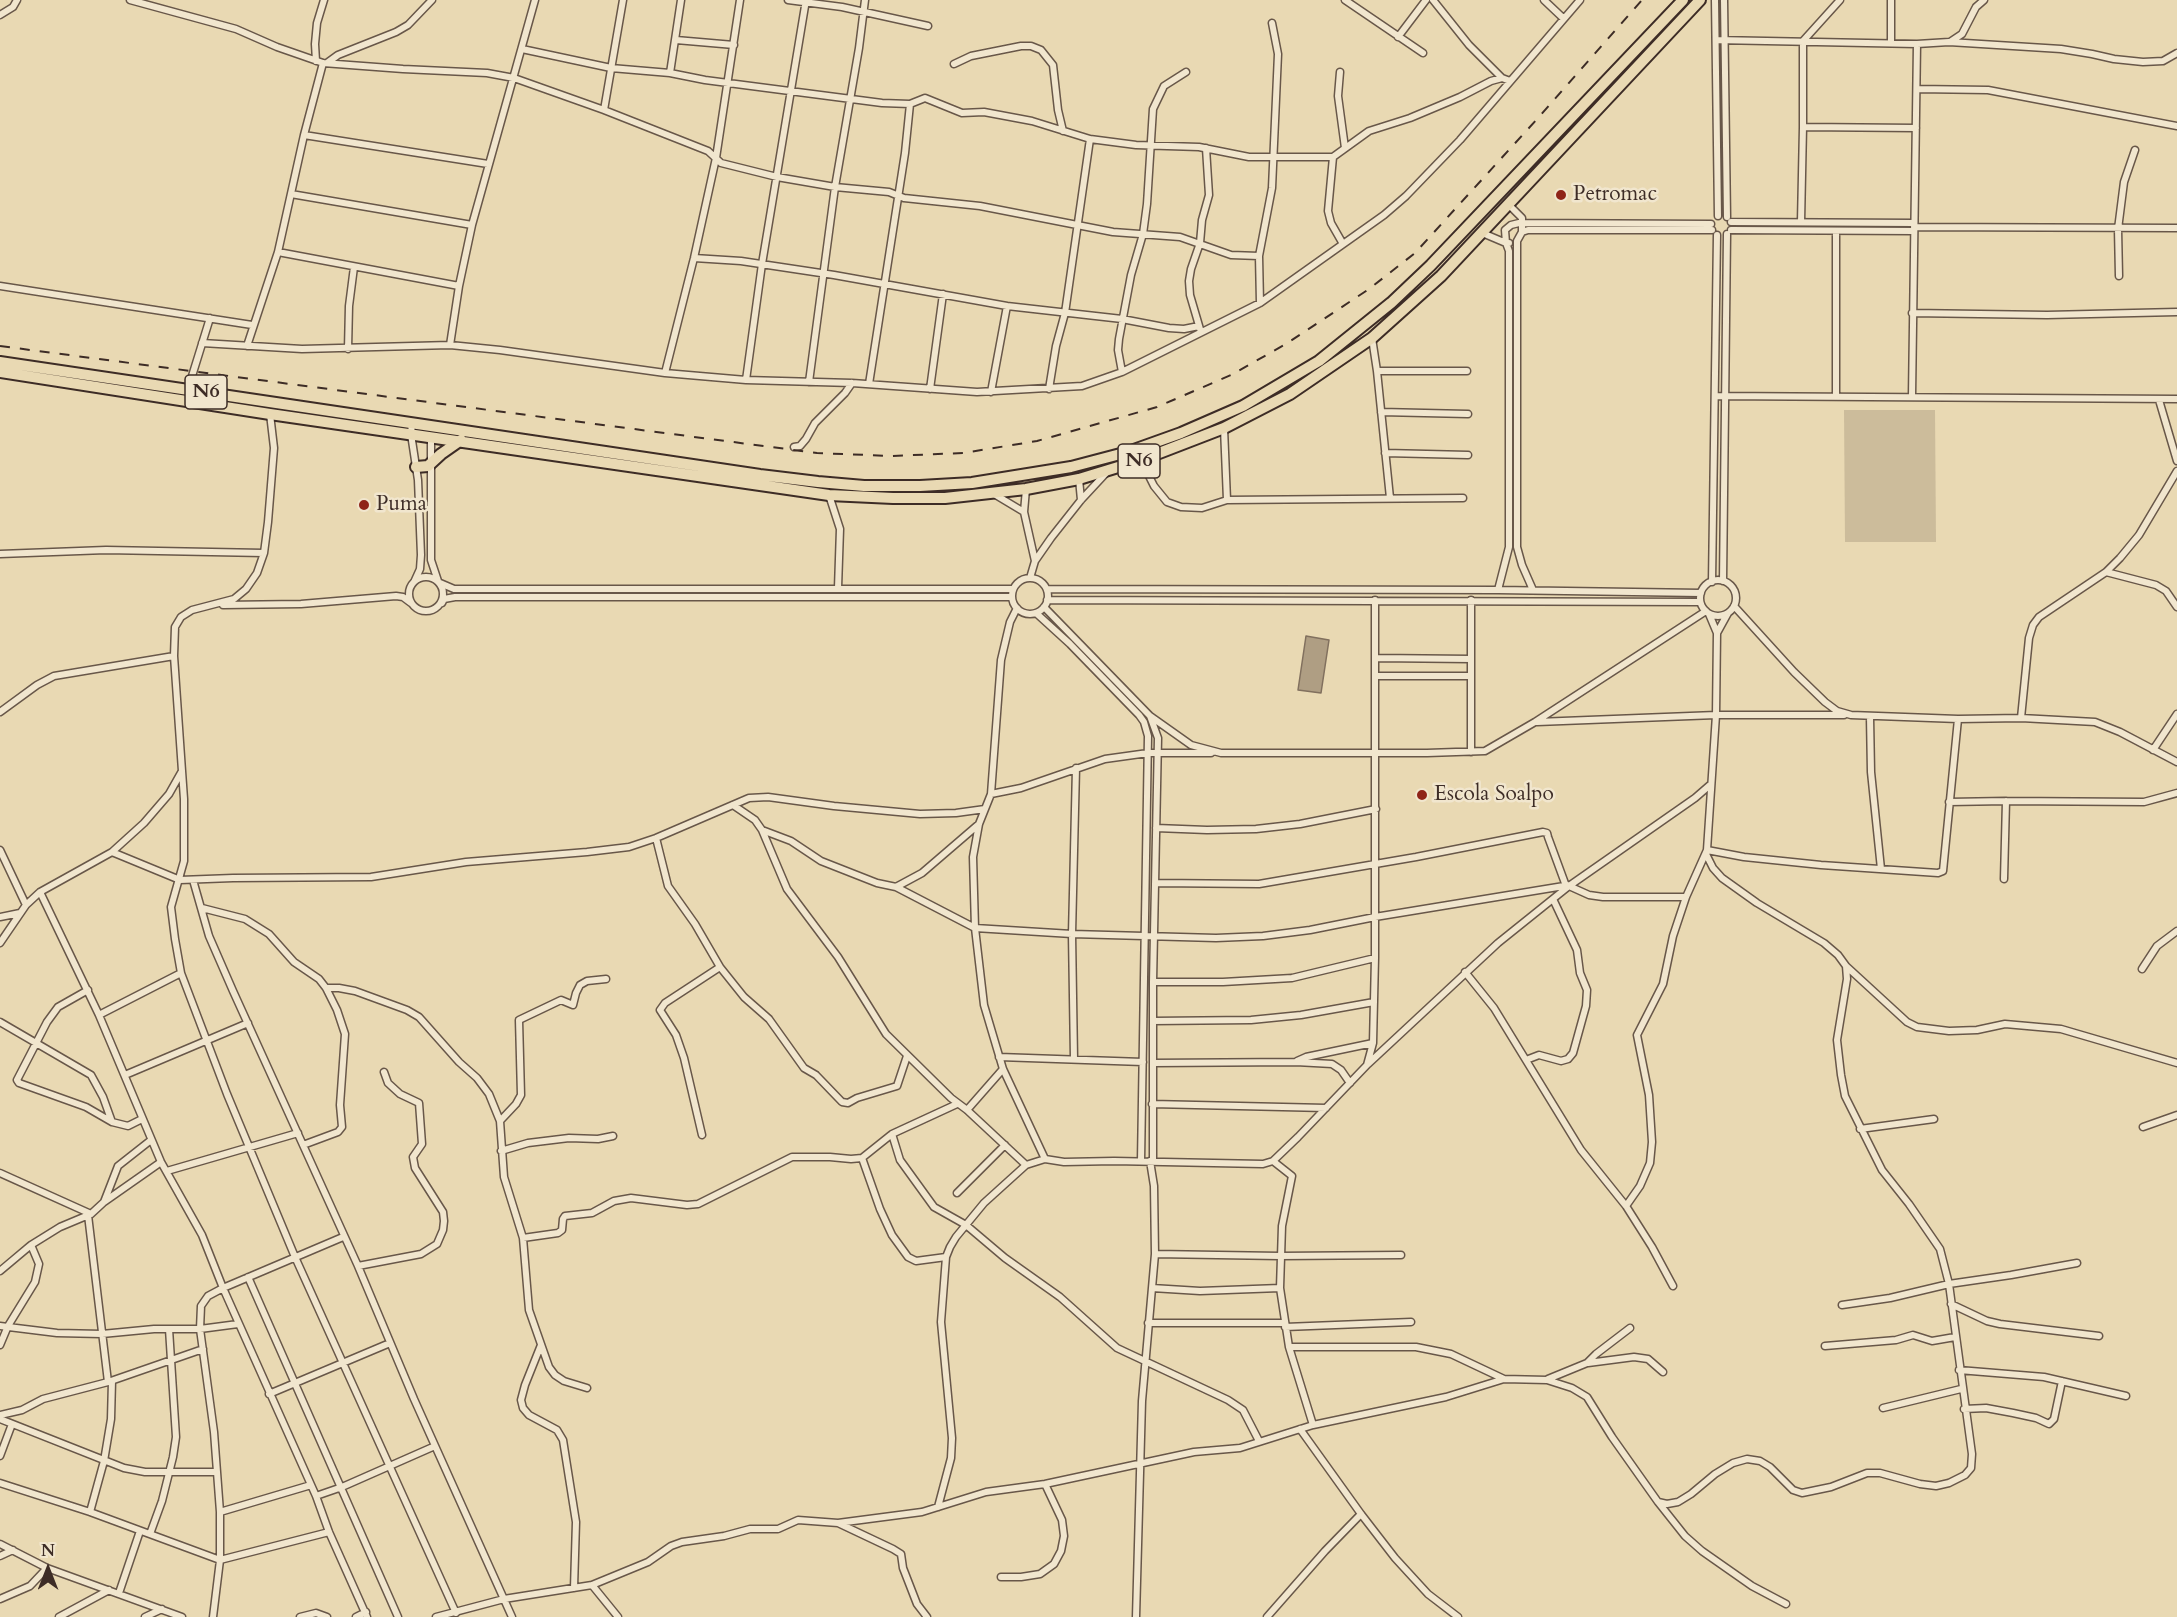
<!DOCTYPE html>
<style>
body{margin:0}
#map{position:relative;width:2177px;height:1617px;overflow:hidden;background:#e9d9b3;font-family:Cardo,serif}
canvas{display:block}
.north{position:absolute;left:18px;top:1539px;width:60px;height:60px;-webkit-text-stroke:4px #f1e6ce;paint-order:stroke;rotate:0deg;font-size:16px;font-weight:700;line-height:24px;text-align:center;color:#3d2c26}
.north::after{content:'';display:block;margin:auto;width:21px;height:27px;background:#3d2c26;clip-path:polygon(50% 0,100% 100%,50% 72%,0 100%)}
</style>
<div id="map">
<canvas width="2177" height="1617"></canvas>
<div class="north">N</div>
</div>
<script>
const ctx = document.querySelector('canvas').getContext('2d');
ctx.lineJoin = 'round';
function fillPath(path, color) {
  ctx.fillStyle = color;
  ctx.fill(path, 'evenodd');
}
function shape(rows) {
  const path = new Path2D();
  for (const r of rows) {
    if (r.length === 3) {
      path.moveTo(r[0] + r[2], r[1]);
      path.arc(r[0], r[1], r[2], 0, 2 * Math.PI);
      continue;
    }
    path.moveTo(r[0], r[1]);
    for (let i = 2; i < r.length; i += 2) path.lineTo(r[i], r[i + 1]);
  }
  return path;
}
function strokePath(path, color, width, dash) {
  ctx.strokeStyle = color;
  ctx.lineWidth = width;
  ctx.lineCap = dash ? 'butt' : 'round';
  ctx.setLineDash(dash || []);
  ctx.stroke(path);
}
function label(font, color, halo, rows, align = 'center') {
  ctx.font = font + ' Cardo,serif';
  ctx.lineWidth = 5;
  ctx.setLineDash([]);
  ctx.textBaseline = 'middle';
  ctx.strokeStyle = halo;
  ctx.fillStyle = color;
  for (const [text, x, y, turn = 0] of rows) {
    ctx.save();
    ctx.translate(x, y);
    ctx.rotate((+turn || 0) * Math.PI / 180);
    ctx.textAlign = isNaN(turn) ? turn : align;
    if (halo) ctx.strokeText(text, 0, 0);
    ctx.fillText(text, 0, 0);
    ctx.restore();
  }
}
fillPath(shape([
 [1844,410,1935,410,1936,542,1845,542]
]), '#ccbc9b');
const water = shape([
 [1306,636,1329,640,1321,693,1298,690,1306,636]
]);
fillPath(water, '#af9e83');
strokePath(water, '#81705e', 1.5);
const street = shape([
 [130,0,236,29,277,47,323,63,403,69,487,73,514,78,604,110,708,151,721,163,777,177,835,187,889,192,904,198,980,206,1113,232,1180,237,1231,255,1259,256],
 [788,0,842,7,928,26],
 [1345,0,1423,53],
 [1433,0,1469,45,1502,78],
 [1544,0,1563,18],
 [1715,0,1718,216],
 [1724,0,1727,217],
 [0,15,13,7,17,0],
 [1398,37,1426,0],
 [676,40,734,45],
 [1716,40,1917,44,1912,396],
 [1950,42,1962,34,1976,7,1984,0],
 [1891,43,1891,0],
 [1917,44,1949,42,2061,49,2092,54,2114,59,2143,62,2163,61,2177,53],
 [522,49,611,68,670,73,705,80,882,103,910,104,925,98,962,113,984,112,1032,121,1090,139,1136,145,1199,147,1249,157,1333,157,1369,131,1410,118,1460,97,1491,81,1502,78,1510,81],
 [316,61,315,44,317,23,324,0],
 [327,63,338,55,396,32,408,25,432,0],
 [954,64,971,56,1021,46,1031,46,1041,50,1053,65,1058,110,1063,131],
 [1340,72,1338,96,1345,148],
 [670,73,681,0],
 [1917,89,1988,90,2177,126],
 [604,110,623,0],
 [1803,127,1803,41,1840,0],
 [304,135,488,164],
 [1333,157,1328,211,1331,223,1343,244],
 [291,194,472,225],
 [1508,204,1522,218,1522,232],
 [1731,222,1914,223],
 [1801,222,1803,127,1916,128],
 [1914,227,2177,228],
 [1731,230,1914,231],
 [1836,231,1836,396],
 [1480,232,1506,243,1509,251,1509,547,1498,590],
 [1509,243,1506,243,1505,230,1511,225,1519,223,1711,224],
 [278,252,459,286],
 [694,258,741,261,834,275,1007,306,1122,319,1169,328,1184,329,1199,326],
 [2119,276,2118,229,2124,182,2135,150],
 [0,286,252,325],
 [1260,303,1259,256,1272,188,1278,54,1272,23],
 [1912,313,2047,315,2177,312],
 [1200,329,1190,295,1189,281,1191,269,1200,243,1202,220,1209,195,1206,148],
 [1372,338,1377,371,1390,498],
 [202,343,302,349,450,345,500,350,665,373,746,380,852,383,977,392,1082,386,1122,372,1260,303,1384,215,1406,196,1460,140,1580,0],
 [450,345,459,286,472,225,535,0],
 [247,346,278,252,304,135,323,63],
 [348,349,349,306,354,267],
 [1377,371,1467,371],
 [1122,372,1118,350,1119,339,1131,275,1143,234,1147,204,1153,109,1164,86,1186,72],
 [665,373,694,258,716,158,740,0],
 [746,380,762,264,806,0],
 [809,382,835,187,859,48,865,0],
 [869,384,905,153,910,104],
 [188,389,210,318],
 [930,389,943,294],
 [1049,389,1056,346,1065,313,1090,139],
 [991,392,1007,306],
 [1716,396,2177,399],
 [2159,400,2177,461],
 [1381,412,1468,414],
 [412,423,411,434,418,480,421,555,420,569,415,580],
 [1224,428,1227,500],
 [431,436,431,560,438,581],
 [794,447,800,446,806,439,815,423,845,393,852,383],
 [1385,453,1468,455],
 [1141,460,1154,486,1167,502,1181,507,1202,508,1227,500,1463,498],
 [1079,479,1081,500],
 [1026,489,1024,512,1035,561],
 [994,494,1024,512],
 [829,495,840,529,838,588],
 [0,554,106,550,264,553],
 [2106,572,2156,585,2166,591,2177,607],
 [426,594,17],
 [1030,596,18],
 [1030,578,1035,561,1051,538,1081,500,1107,472],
 [1718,598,18],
 [1723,581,1727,234],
 [1712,582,1717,235],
 [440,583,454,589,1013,589],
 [1047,589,1498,590,1701,593],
 [1533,590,1522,565,1517,547,1517,241,1522,232,1528,230,1712,230],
 [1047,600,1700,602],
 [1471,600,1471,752],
 [442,603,444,599,455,597,1012,597],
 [223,605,301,604,396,596,403,597,411,603],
 [1734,606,1794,672,1825,702,1837,711,1851,715,1958,719,2021,718,2095,722,2120,732,2177,762],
 [1044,607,1150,716,1158,738,1153,982,1153,1161],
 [1017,608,1010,622,1001,660,991,794,979,824,973,857,975,928,984,1005,1003,1069,1045,1159,1064,1162,1114,1161,1263,1164,1273,1161,1298,1137,1367,1065,1373,1043,1375,958,1375,600],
 [1036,613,1070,644,1139,715,1144,722,1148,736,1141,1161],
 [1717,633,1728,613],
 [1376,658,1471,659],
 [1377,676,1471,676],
 [0,712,37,685,54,676,174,656],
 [1150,716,1191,745,1221,753,1427,753,1485,751,1535,722,1706,611],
 [1870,717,1871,772,1881,869],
 [2021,718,2029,638,2033,625,2039,617,2106,572,2120,558,2139,535,2177,471],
 [1537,722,1716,715,1844,715],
 [2153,750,2177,714],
 [182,771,184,799,184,861,171,907,175,939,181,973,227,1094,295,1257,456,1613],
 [991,794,1021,788,1105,759,1148,753,1211,753],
 [1949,802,2006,801,2144,802,2177,793],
 [733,805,755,820,762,830,787,889,838,957,886,1034,951,1098,967,1110,1026,1165],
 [1156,828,1207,830,1256,829,1300,824,1376,809],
 [762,830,791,841,821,861,877,883,896,887,922,873,979,824],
 [656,838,668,886,695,924,720,967,744,997,769,1019,804,1068,816,1075,842,1102,848,1103,857,1098,897,1086,907,1056],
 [0,850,26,905],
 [1707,850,1744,857,1821,865,1938,873,1943,871,1958,719],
 [112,852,180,880,233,878,371,877,466,862,587,852,629,847,656,838,749,798,768,797,834,806,920,814,956,813,985,809],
 [2004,879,2006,801],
 [193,880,209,936,233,991,358,1266,414,1399,512,1617],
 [1156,883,1259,884,1416,857,1543,832,1547,833,1548,837,1566,886],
 [1569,886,1589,895,1603,897,1686,897],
 [896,887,975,928,1072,934,1216,938,1263,936,1310,930,1375,917,1570,885],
 [40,892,99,1015,161,1162,202,1235,223,1288,316,1496,329,1532,367,1617],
 [202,908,245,919,269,934,294,962,319,979,326,988,337,1010,345,1034,340,1105,342,1127,338,1132,303,1145],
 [0,917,20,913],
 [0,943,26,905,40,892,112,852,144,823,169,794,182,771,174,656,175,627,181,617,192,610,234,599,246,589,257,573,264,553,268,522,274,448,270,414],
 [1846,966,1907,1022,1917,1027,1949,1031,1977,1030,2005,1024,2061,1029,2177,1063],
 [2142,969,2157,946,2177,931],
 [1465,972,1494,1008,1581,1150,1626,1206,1652,1247,1673,1286],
 [1153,982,1223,982,1292,978,1375,958],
 [326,988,339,988,355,991,407,1010,419,1017,459,1062,477,1078,489,1094,500,1121,504,1177,523,1238,529,1310,549,1367,555,1375,564,1381,587,1388],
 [88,990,58,1007,47,1022,17,1080,19,1083,86,1107,112,1122],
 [99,1015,181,973],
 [1153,1021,1251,1020,1301,1015,1374,1002],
 [0,1022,91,1075,103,1097,112,1122,128,1126,142,1119],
 [999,1057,1143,1062],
 [1074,1059,1072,934,1076,768],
 [1526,1060,1539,1055,1561,1061,1568,1059,1573,1053,1586,1006,1587,990,1580,973,1577,950,1553,899],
 [1297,1061,1306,1057,1373,1043],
 [1153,1063,1296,1062,1332,1064,1341,1070,1350,1083],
 [1368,1064,1498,943,1569,886,1695,798,1710,785],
 [125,1075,248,1023],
 [1152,1104,1326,1108],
 [967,1110,1003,1069],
 [500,1121,516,1104,521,1095,519,1020,561,1000,573,1005,576,993,580,985,587,981,606,979],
 [2143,1127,2177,1115],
 [1860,1129,1934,1119],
 [892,1134,900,1160,934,1207,966,1225,1005,1258,1060,1297,1117,1348,1228,1400,1243,1410,1259,1441],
 [702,1135,684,1058,676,1035,660,1010,665,1003,720,967],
 [501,1151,528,1143,569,1138,598,1139,613,1136],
 [862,1158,880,1209,892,1235,908,1257,916,1261,946,1257],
 [1273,1161,1292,1176,1282,1226,1280,1288,1289,1347,1313,1425],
 [167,1171,298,1133],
 [0,1173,91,1214],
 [957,1193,1005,1145],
 [104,1202,118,1166,151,1140],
 [1626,1206,1640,1186,1650,1163,1652,1142,1649,1095,1637,1035,1663,984,1673,936,1686,897,1707,850,1716,715,1717,633,1709,614],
 [88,1215,108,1382],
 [523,1238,558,1233,562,1230,563,1219,565,1216,592,1213,614,1201,631,1198,687,1205,698,1204,792,1157,830,1157,851,1159,862,1158,892,1134,957,1104],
 [1155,1254,1280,1256,1401,1255],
 [358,1266,421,1254,437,1244,443,1230,444,1221,443,1212,415,1168,413,1157,422,1144,419,1103,400,1094,388,1083,384,1072],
 [0,1271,31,1245,60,1227,91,1214,104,1202,161,1162],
 [248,1277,398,1617],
 [1152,1288,1200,1291,1280,1288],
 [1951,1304,1987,1321,2000,1324,2099,1336],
 [1842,1305,1890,1298,1949,1284,2011,1275,2077,1263],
 [1148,1323,1284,1323],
 [0,1326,57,1333,102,1334,154,1329,200,1329,238,1324],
 [1285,1327,1411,1322],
 [0,1345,8,1326,35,1282,39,1264,31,1245],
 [541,1345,525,1385,521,1400,523,1408,529,1415,557,1430,563,1440,576,1522,574,1588],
 [1825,1346,1896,1340,1913,1335,1932,1341,1955,1337],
 [1289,1347,1416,1347,1451,1354,1504,1379],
 [1588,1363,1634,1357,1648,1359,1663,1372],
 [1959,1370,2044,1377,2126,1396],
 [1548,1379,1587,1363,1596,1354,1630,1328],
 [269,1394,390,1343],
 [1883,1408,1961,1389],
 [1964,1409,1986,1408,2013,1413,2036,1418,2049,1424,2054,1419,2062,1381],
 [0,1415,22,1410,43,1399,108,1382,203,1349],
 [0,1419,124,1468,145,1472,217,1472],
 [1300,1429,1361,1514,1395,1558,1428,1594,1458,1617],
 [0,1456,12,1424],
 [0,1483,90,1512,220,1560,329,1532],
 [316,1496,342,1487,435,1446],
 [1658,1502,1685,1536,1702,1551,1752,1586,1786,1604],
 [938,1507,951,1458,952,1438,941,1322,946,1257,950,1247,956,1237,984,1203,1026,1165,1045,1159],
 [90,1512,104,1461,111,1419,112,1381],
 [220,1512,311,1485],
 [838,1523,893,1549,901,1554,903,1568,917,1604,927,1617],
 [150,1534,162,1501,173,1457,176,1437,169,1329],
 [0,1544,47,1568,182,1617],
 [0,1556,13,1550],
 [1001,1577,1021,1577,1040,1574,1054,1564,1061,1551,1064,1536,1062,1520,1045,1484],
 [592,1585,618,1617],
 [119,1593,140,1531],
 [0,1599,30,1586,47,1568],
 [59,1617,109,1590],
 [145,1617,162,1609],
 [213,1617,220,1560,220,1512,214,1432,200,1329,201,1306,208,1296,223,1288,343,1237],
 [300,1617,316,1613,327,1617],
 [356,1617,366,1612],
 [436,1617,504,1599,592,1585,648,1562,671,1546,682,1542,724,1536,750,1529,778,1529,798,1520,838,1523,922,1512,986,1492,1045,1484,1194,1452,1240,1448,1313,1425,1446,1397,1504,1379,1547,1380,1572,1388,1587,1397,1612,1437,1658,1502,1667,1504,1678,1502,1691,1494,1715,1474,1733,1463,1747,1459,1760,1461,1770,1467,1793,1490,1802,1493,1831,1487,1867,1473,1880,1473,1920,1484,1936,1486,1949,1483,1965,1475,1971,1468,1972,1454,1949,1284,1940,1249,1909,1204,1882,1170,1845,1096,1841,1075,1837,1040,1847,979,1846,966,1838,955,1824,943,1757,903,1722,878,1713,868,1706,854],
 [1136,1617,1142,1401,1155,1254,1154,1186,1150,1161],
 [1267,1617,1325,1551,1361,1514]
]);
const highway = shape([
 [0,362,760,475,818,482,864,486,920,486,972,483,1071,467,1128,452,1181,433,1243,406,1319,361,1391,303,1431,265,1683,0],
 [0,372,270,414,829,495,893,498,945,498,1026,489,1079,479,1141,460,1224,428,1290,394,1372,338,1441,276,1700,0],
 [416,467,428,466,441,454,461,440]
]);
strokePath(street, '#685749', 9);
strokePath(highway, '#3d2c26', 14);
strokePath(street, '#f1e6ce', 6);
strokePath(highway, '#e9d9b3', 10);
strokePath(shape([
 [0,346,817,453,891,456,963,453,1037,441,1157,407,1231,375,1286,344,1369,289,1415,253,1538,118,1642,0]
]), '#3d2c26', 2, [10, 10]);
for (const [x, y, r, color] of [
 [1561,195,6,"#8f2418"],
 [364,505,6,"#8f2418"],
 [1422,795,6,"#8f2418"]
]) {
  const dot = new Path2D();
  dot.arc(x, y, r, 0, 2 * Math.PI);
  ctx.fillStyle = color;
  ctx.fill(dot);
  strokePath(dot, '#f1e6ce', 2);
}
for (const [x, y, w] of [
 [206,392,42],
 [1139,461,42]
]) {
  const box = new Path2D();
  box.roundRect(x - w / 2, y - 17, w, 34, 4.5);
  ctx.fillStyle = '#f1e6ce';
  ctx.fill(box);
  strokePath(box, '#3d2c26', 1.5);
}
label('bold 20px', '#3d2c26', null, [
 ["N6",206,392],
 ["N6",1139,461]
]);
label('21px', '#3d2c26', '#f1e6ce', [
 ["Petromac",1573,195],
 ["Puma",376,505],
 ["Escola Soalpo",1434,795]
], 'left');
</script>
